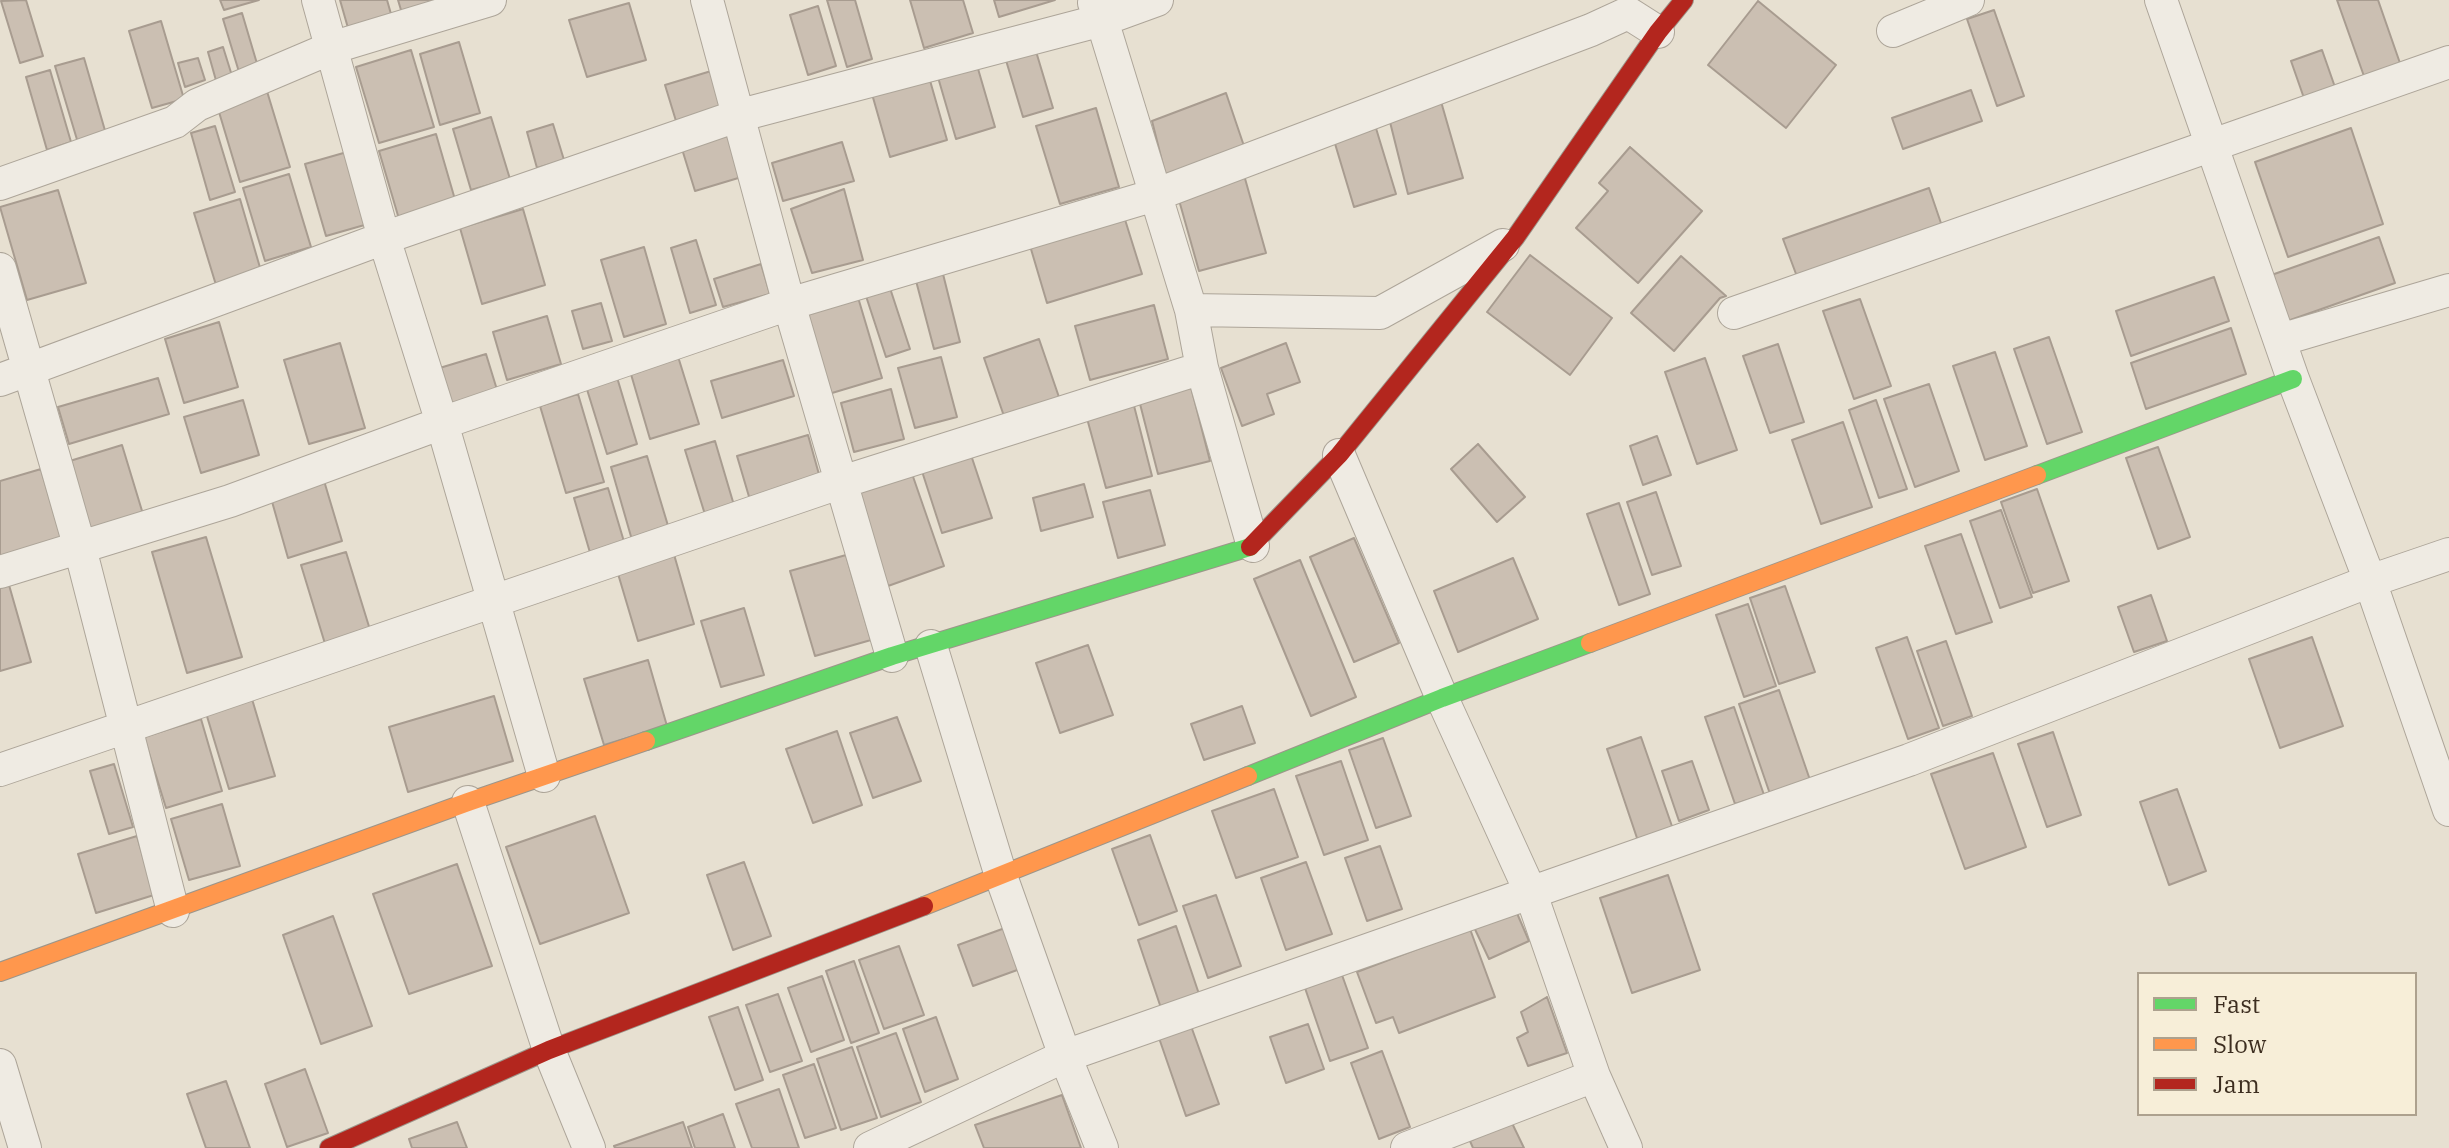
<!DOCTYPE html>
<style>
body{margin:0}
#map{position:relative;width:2449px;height:1148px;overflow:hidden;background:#e7e0d1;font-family:"IBM Plex Serif",serif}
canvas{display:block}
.legend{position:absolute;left:2137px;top:972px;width:280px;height:144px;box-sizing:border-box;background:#f7eed8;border:2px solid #ada18e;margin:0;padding:10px 14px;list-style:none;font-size:24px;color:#3d2e20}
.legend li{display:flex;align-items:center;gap:16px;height:40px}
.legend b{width:40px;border:2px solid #ada18e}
</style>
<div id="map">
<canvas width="2449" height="1148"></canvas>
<ul class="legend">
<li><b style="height:10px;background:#63d668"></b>Fast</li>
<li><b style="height:10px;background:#ff974d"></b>Slow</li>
<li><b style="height:10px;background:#b3261e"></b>Jam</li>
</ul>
</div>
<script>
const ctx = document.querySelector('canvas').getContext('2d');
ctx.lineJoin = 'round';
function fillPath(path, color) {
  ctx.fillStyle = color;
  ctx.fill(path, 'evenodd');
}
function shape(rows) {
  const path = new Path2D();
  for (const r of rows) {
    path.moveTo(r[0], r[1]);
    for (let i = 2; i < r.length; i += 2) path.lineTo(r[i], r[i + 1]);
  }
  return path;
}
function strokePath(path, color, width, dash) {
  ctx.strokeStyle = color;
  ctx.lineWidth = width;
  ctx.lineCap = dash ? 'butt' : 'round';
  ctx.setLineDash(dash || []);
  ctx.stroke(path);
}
const building = shape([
 [26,0,43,56,20,63,1,1,26,0],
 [220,0,259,0,224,10,220,0],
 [340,0,387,0,393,21,350,35,340,0],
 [398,0,451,0,404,20,398,0],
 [827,0,855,0,872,59,847,67,827,0],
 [910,0,963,0,973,33,924,48,910,0],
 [994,0,1055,0,999,17,994,0],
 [2337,0,2378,0,2401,66,2365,79,2337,0],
 [1758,1,1836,65,1786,128,1708,65,1758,1],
 [629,3,646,60,587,77,569,20,629,3],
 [818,6,836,66,808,75,790,15,818,6],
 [1994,10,2024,96,1997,106,1967,19,1994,10],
 [242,13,258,67,239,72,223,19,242,13],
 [161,21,184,99,152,108,129,31,161,21],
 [459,42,480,113,440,125,420,54,459,42],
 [223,47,233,79,217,84,208,52,223,47],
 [1035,48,1053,108,1023,117,1005,57,1035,48],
 [411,50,434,127,379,143,356,67,411,50],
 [2322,50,2336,90,2305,101,2291,61,2322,50],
 [974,55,995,127,956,139,935,67,974,55],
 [84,58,106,134,78,143,55,66,84,58],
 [198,58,205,80,185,87,178,63,198,58],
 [721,68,731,104,676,121,665,85,721,68],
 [50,70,71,142,47,150,26,77,50,70],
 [927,70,947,140,890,157,870,87,927,70],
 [266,88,290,167,240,182,216,102,266,88],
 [1971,90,1982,121,1903,149,1892,118,1971,90],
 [1226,93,1246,152,1166,177,1152,121,1226,93],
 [1440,98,1463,178,1408,194,1388,114,1440,98],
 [1096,108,1119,187,1060,204,1036,126,1096,108],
 [491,117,510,179,471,190,453,129,491,117],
 [553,124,564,160,537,168,527,132,553,124],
 [1375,125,1396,194,1354,207,1333,137,1375,125],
 [215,126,235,192,210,200,191,133,215,126],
 [2351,128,2383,224,2288,257,2255,162,2351,128],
 [436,134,456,203,399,219,379,151,436,134],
 [732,134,745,176,695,191,682,149,732,134],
 [842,142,854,181,783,201,772,163,842,142],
 [1630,147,1702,211,1638,283,1576,228,1608,191,1599,183,1630,147],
 [354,150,375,222,326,236,305,164,354,150],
 [289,174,311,247,265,261,243,188,289,174],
 [1244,175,1266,253,1199,271,1177,193,1244,175],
 [1929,188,1944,232,1799,282,1783,239,1929,188],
 [844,189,863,260,812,273,791,209,844,189],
 [58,190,86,283,27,300,0,207,58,190],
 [240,199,261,271,216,285,194,213,240,199],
 [523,209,545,285,482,304,460,228,523,209],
 [1122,210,1142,274,1047,303,1028,239,1122,210],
 [2379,237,2395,283,2279,324,2263,278,2379,237],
 [696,240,716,305,690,313,671,248,696,240],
 [644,247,666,324,624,337,601,260,644,247],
 [1530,255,1612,318,1570,375,1487,312,1530,255],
 [1681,256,1726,296,1720,298,1674,351,1631,313,1681,256],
 [761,264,770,294,723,307,714,279,761,264],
 [942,270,960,342,934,349,915,277,942,270],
 [2214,277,2229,321,2131,356,2116,311,2214,277],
 [888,282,910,349,886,357,864,290,888,282],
 [857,294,882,378,822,396,797,312,857,294],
 [1860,299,1891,386,1854,399,1823,311,1860,299],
 [601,303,612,341,583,349,572,311,601,303],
 [1154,305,1168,359,1090,380,1075,326,1154,305],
 [547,316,561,364,507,380,493,332,547,316],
 [219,322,238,387,184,403,165,339,219,322],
 [2231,328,2246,374,2146,409,2131,363,2231,328],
 [2049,337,2082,432,2047,444,2014,349,2049,337],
 [1039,339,1061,403,1006,422,984,358,1039,339],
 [340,343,365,428,309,444,284,360,340,343],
 [1286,343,1300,382,1267,394,1274,414,1242,426,1221,368,1286,343],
 [1778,344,1804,422,1770,433,1743,356,1778,344],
 [676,350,699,424,650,439,628,364,676,350],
 [1995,352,2027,446,1985,460,1953,366,1995,352],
 [486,354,498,393,444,409,433,370,486,354],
 [941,357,957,417,915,428,898,368,941,357],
 [1705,358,1737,450,1697,464,1665,372,1705,358],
 [783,360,794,396,722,418,711,381,783,360],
 [616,374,637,444,607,454,585,383,616,374],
 [158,378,169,414,69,444,58,407,158,378],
 [1929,384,1959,471,1915,487,1884,399,1929,384],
 [1191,387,1210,461,1158,474,1139,400,1191,387],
 [891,389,904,439,854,452,841,403,891,389],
 [578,394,604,482,566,493,540,406,578,394],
 [1132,398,1152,476,1106,488,1085,411,1132,398],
 [243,400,259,455,201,473,184,417,243,400],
 [1876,400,1907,489,1879,498,1849,410,1876,400],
 [1843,422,1872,507,1821,524,1792,440,1843,422],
 [808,435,820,478,750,500,737,456,808,435],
 [1657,436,1671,475,1643,485,1630,446,1657,436],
 [715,441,736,512,707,521,685,450,715,441],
 [967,443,992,518,942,533,918,459,967,443],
 [1478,444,1525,497,1497,522,1451,469,1478,444],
 [122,445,146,524,83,543,60,464,122,445],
 [2158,447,2190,537,2158,549,2126,458,2158,447],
 [647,456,669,529,632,540,611,467,647,456],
 [909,465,944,566,888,586,853,483,909,465],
 [41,469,63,544,2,562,0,554,0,481,41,469],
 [322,474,342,541,288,558,269,491,322,474],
 [1084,484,1093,517,1041,531,1033,498,1084,484],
 [608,488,625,545,591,556,574,498,608,488],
 [2037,489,2069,581,2033,593,2001,502,2037,489],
 [1150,490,1165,545,1118,558,1103,502,1150,490],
 [1656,492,1681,566,1652,575,1627,502,1656,492],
 [1619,503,1650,594,1619,605,1587,514,1619,503],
 [2001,510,2032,597,2000,608,1970,521,2001,510],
 [1961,534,1992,622,1956,634,1925,546,1961,534],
 [206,537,242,657,187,673,152,552,206,537],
 [1354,538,1399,643,1354,662,1310,557,1354,538],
 [673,551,694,624,638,641,616,567,673,551],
 [346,552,371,633,326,647,301,565,346,552],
 [846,555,871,640,815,656,790,571,846,555],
 [1513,558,1538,619,1458,652,1434,591,1513,558],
 [1300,560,1356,697,1311,716,1254,579,1300,560],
 [9,585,31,662,0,671,0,588,9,585],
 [1785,586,1815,672,1779,684,1750,598,1785,586],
 [2151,595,2167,641,2134,652,2118,607,2151,595],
 [1748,604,1776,686,1744,697,1716,615,1748,604],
 [744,608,764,675,721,687,701,621,744,608],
 [1907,637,1939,728,1908,739,1876,648,1907,637],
 [2312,637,2343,726,2280,748,2249,659,2312,637],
 [1946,641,1972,716,1943,726,1917,651,1946,641],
 [1088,645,1113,715,1060,733,1036,663,1088,645],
 [648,660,667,726,604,745,584,679,648,660],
 [1779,690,1810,780,1770,794,1739,704,1779,690],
 [494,696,513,761,408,792,389,727,494,696],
 [252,699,275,776,229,789,206,713,252,699],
 [1242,706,1255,743,1204,760,1191,724,1242,706],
 [1734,707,1764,795,1735,804,1705,717,1734,707],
 [897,717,921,781,873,798,850,733,897,717],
 [201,719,222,791,166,808,144,737,201,719],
 [837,731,862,805,813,823,786,749,837,731],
 [2053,732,2081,815,2047,827,2018,744,2053,732],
 [1641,737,1674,832,1639,844,1607,749,1641,737],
 [1383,738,1411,816,1376,828,1349,750,1383,738],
 [1993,753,2026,847,1965,869,1931,774,1993,753],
 [1341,761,1368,840,1324,855,1296,776,1341,761],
 [1692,761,1709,810,1679,821,1662,771,1692,761],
 [114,764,133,827,109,834,90,771,114,764],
 [1274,789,1298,857,1236,878,1212,811,1274,789],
 [2177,789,2206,871,2169,885,2140,802,2177,789],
 [222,804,240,866,189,880,171,819,222,804],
 [595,816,629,913,540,944,506,847,595,816],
 [1150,835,1177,911,1139,925,1112,849,1150,835],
 [137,836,154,895,96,913,78,854,137,836],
 [1380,846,1402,909,1367,921,1345,858,1380,846],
 [744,862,771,936,733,950,707,875,744,862],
 [1306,862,1332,934,1286,950,1261,878,1306,862],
 [457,864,492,966,409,994,373,894,457,864],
 [1668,875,1700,970,1632,993,1600,898,1668,875],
 [1216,895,1241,966,1208,978,1183,906,1216,895],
 [1513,904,1529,941,1489,959,1472,923,1513,904],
 [333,916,372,1026,321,1044,283,935,333,916],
 [1176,926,1200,997,1162,1011,1138,940,1176,926],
 [1005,928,1020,969,973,986,958,945,1005,928],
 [1470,929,1495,997,1399,1033,1393,1017,1376,1023,1357,972,1470,929],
 [899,946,924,1015,884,1029,859,960,899,946],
 [854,961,879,1033,851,1043,826,971,854,961],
 [1342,975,1368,1048,1330,1061,1305,988,1342,975],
 [822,976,844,1040,811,1052,788,988,822,976],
 [778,994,802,1061,770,1072,746,1005,778,994],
 [1547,997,1567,1053,1528,1066,1517,1038,1528,1032,1521,1012,1547,997],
 [738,1007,763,1080,735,1090,709,1017,738,1007],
 [936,1017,958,1079,925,1092,903,1029,936,1017],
 [1308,1024,1324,1069,1286,1083,1270,1037,1308,1024],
 [1191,1026,1219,1104,1186,1116,1159,1038,1191,1026],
 [896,1033,921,1102,881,1117,857,1047,896,1033],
 [852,1047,877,1118,841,1130,817,1059,852,1047],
 [1382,1051,1410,1127,1379,1139,1351,1063,1382,1051],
 [814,1064,836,1128,805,1138,783,1075,814,1064],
 [305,1069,328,1133,287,1147,265,1084,305,1069],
 [226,1081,250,1148,206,1148,187,1094,226,1081],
 [779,1089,799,1148,752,1148,736,1104,779,1089],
 [1062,1095,1081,1148,984,1148,975,1125,1062,1095],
 [723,1114,735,1148,695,1148,688,1127,723,1114],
 [1511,1121,1524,1148,1473,1148,1470,1141,1511,1121],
 [457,1122,467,1148,412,1148,409,1139,457,1122],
 [683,1122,692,1148,615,1148,614,1146,683,1122]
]);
fillPath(building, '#cbbfb2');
strokePath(building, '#a89c90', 2);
const street = shape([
 [318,0,384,238,442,423,544,776],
 [707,0,789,304,892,656],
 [2161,0,2293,379,2370,581,2449,810],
 [1094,3,1102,20,1191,310,1202,368,1253,546],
 [1893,31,1968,0],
 [0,184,175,122,197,105,331,48,490,0],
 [0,269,80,548,173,911],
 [1191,310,1380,313,1503,245],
 [1734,313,2449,62],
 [2280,340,2449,290],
 [0,380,384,238,737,116,1102,20,1157,0],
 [1339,455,1442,698,1530,891,1594,1076,1626,1148],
 [0,572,230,501,442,423,789,304,1155,195,1591,30,1628,13,1658,32],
 [931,646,1001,876,1065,1056,1102,1148],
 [0,770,842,482,1202,368],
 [468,802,549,1050,589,1148],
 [0,1065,25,1148],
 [870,1148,1065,1056,1909,760,2370,581,2449,554],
 [1407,1148,1594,1076]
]);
const fast = shape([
 [2037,475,2293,379],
 [646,741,892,656,1250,547],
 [1248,776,1442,698,1590,643]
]);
const slow = shape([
 [1590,643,2037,475],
 [924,906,1248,776],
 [0,972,468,802,646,741]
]);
const jam = shape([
 [1250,547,1339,455,1515,238,1658,32,1684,0],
 [329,1148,549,1050,924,906]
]);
strokePath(street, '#ada599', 34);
strokePath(fast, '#9c958a', 20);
strokePath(slow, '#9c958a', 20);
strokePath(jam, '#9c958a', 20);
strokePath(street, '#efebe3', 32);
strokePath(fast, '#63d668', 18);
strokePath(slow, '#ff974d', 18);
strokePath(jam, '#b3261e', 18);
</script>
